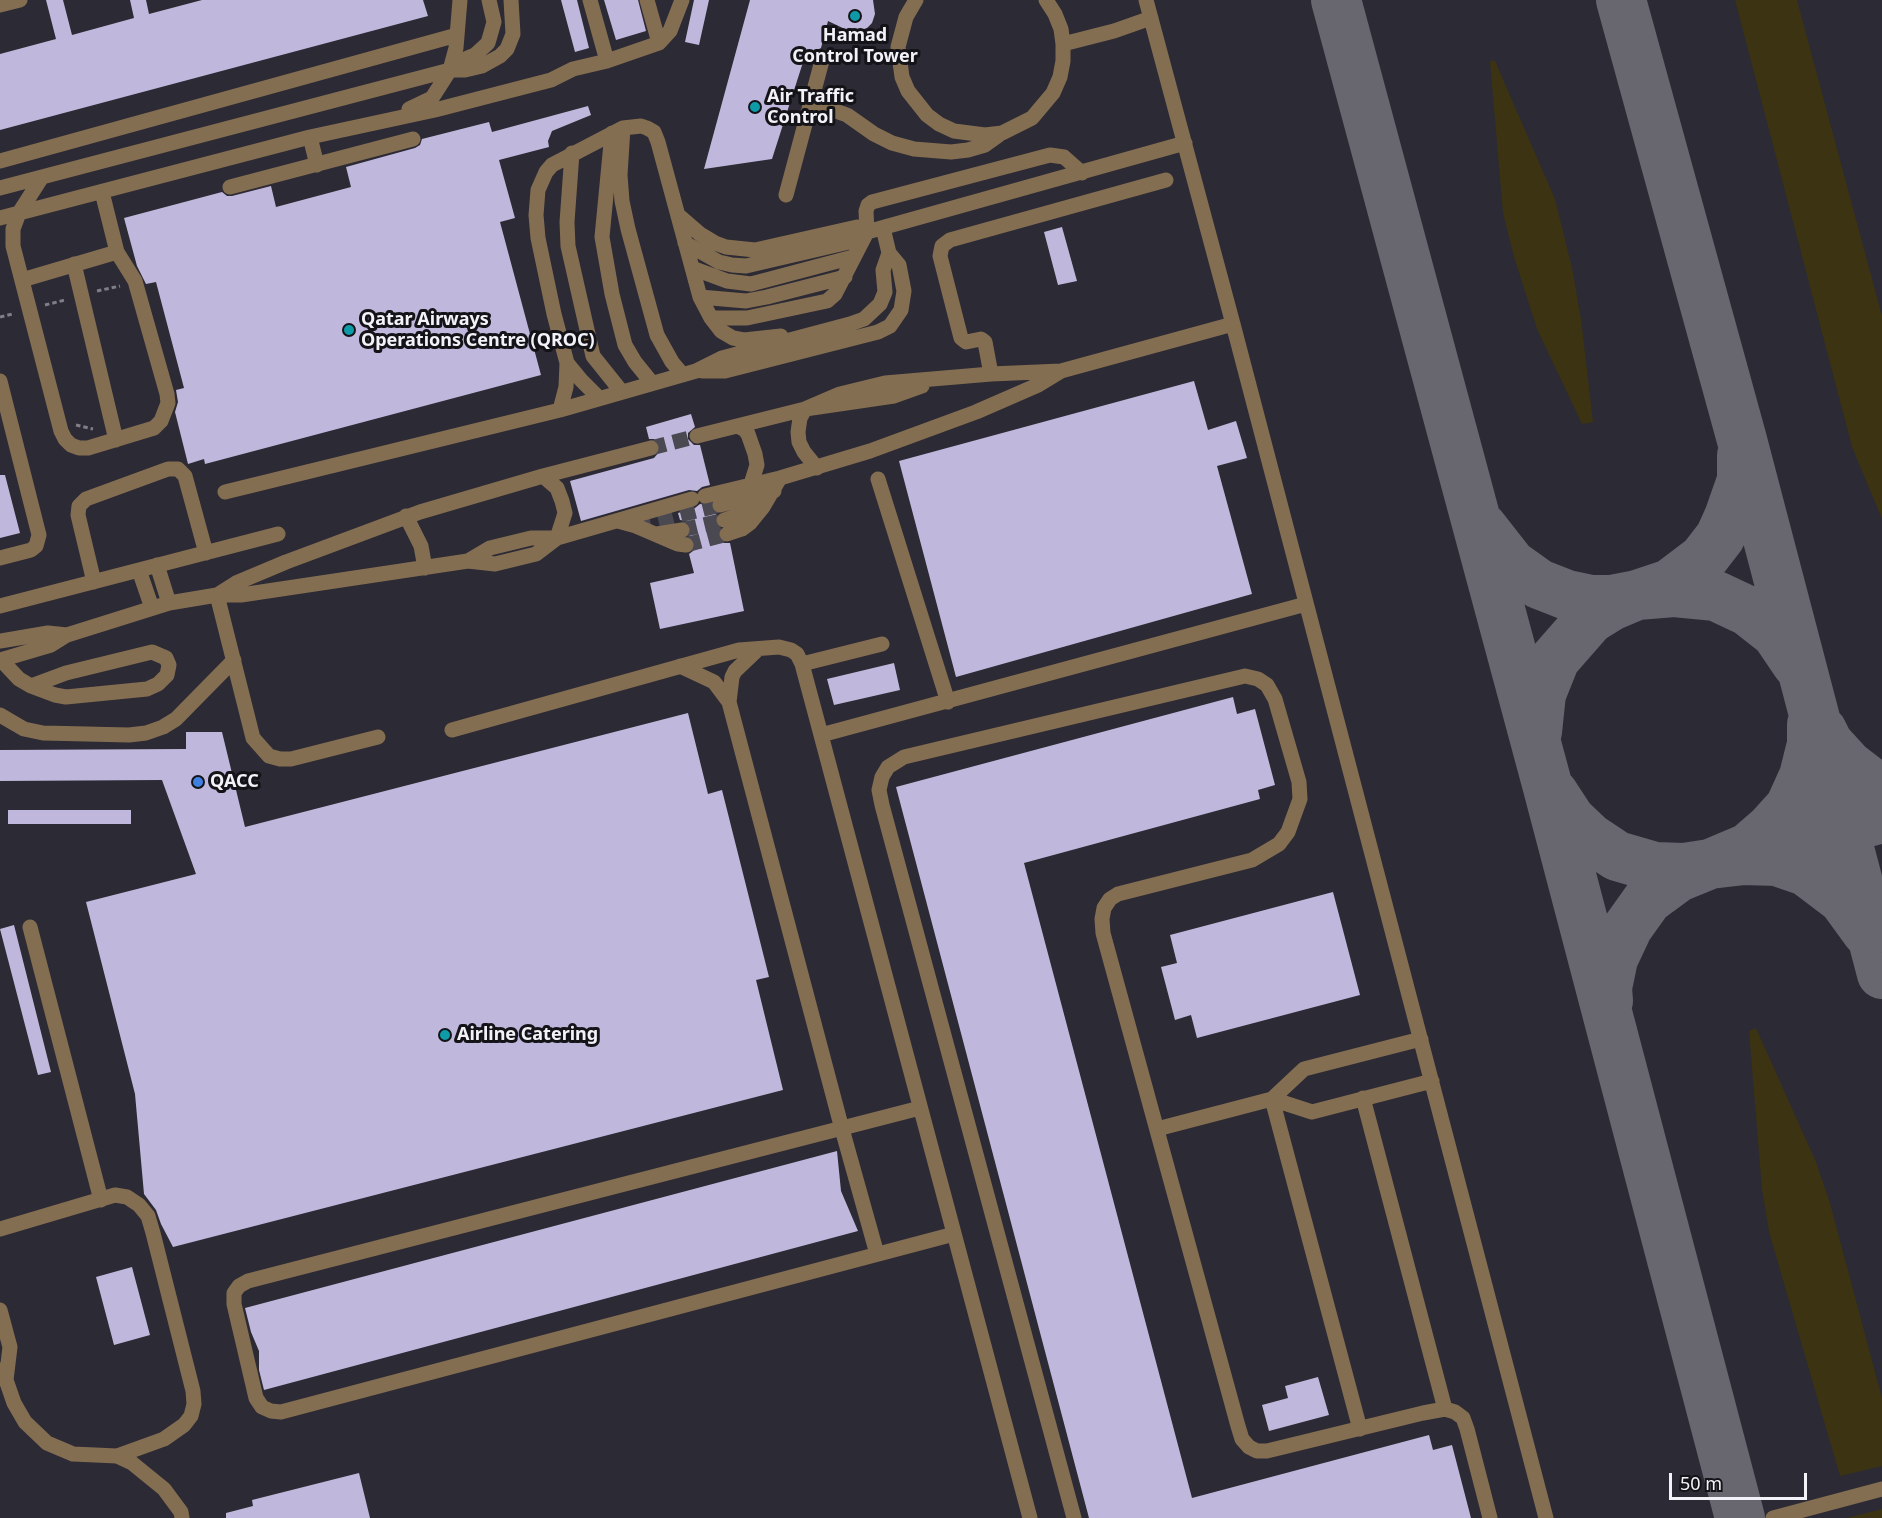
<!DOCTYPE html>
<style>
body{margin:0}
#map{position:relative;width:1882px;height:1518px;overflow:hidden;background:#2c2a34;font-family:"Noto Sans",sans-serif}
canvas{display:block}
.scale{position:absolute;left:1669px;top:1473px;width:138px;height:27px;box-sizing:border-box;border:3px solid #f3f2f8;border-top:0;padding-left:8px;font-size:18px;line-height:21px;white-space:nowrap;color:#f3f2f8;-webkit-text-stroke:4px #141318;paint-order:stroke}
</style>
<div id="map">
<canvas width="1882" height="1518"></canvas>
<div class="scale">50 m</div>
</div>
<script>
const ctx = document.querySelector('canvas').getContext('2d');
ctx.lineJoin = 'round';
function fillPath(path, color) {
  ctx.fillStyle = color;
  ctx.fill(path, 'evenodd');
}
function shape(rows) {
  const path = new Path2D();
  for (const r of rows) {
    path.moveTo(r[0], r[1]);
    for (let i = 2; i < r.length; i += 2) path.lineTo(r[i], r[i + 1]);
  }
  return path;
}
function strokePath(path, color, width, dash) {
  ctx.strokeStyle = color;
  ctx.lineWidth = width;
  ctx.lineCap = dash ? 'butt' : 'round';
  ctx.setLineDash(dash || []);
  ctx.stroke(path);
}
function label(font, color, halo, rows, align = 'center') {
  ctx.font = font + ' "Noto Sans",sans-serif';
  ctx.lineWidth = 6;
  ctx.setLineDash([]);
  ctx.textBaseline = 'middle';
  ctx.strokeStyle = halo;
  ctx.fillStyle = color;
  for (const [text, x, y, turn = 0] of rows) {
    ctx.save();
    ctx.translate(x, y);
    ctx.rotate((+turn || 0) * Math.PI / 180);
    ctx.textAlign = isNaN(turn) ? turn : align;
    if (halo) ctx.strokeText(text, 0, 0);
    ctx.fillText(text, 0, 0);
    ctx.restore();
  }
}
fillPath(shape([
 [1735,0,1797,0,1882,316,1882,519,1852,447],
 [1490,61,1495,61,1555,199,1572,268,1581,319,1593,422,1582,424,1537,329,1514,257,1503,213],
 [1756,1028,1816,1162,1830,1203,1882,1398,1882,1466,1840,1476,1769,1232,1762,1189,1749,1031],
 [1882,1509,1882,1518,1847,1518]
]), '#3b3312');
strokePath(shape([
 [1336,0,1547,784,1740,1518],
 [1621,0,1742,440,1882,974],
 [1482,527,1511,564,1539,584,1567,595,1591,600,1611,600,1637,595,1670,584,1703,559,1720,537,1729,517,1742,480,1742,455],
 [1822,731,1828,743,1849,766,1874,785,1882,788],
 [1537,732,1541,694,1555,659,1590,619,1611,606,1637,595,1674,592,1716,596,1748,611,1776,633,1797,664],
 [1553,793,1570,819,1590,838,1617,856,1655,867,1684,868,1710,864,1748,848,1771,828,1790,807,1804,776,1812,744,1812,724],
 [1811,837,1882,818],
 [1608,1001,1607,988,1613,959,1628,927,1648,899,1678,877,1710,864,1744,860,1777,861,1806,871,1843,899,1867,932]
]), '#68666f', 50);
fillPath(shape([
 [46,0,63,0,72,35,134,18,130,0,146,0,149,14,202,0,423,0,428,16,0,130,0,54,56,39],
 [561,0,577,0,589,48,575,52],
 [604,0,638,0,646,31,616,40],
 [694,0,709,0,699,45,685,42],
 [750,0,873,0,875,14,872,23,867,28,855,32,849,31,828,21,821,48,805,56,772,159,704,169],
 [588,106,591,115,552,131,548,141,549,147,499,160,515,218,500,222,541,375,205,464,204,459,188,464,175,412,178,402,176,390,184,388,156,282,146,284,137,266,124,218,222,192,227,196,232,196,271,186,276,207,351,187,346,167,415,148,420,145,422,139,489,122,492,132],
 [1062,227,1077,281,1058,285,1044,232],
 [1194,381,1208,430,1236,421,1247,458,1217,466,1252,594,956,677,899,461],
 [691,414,695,427,688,433,688,439,694,445,700,445,710,485,702,487,697,491,689,490,581,521,570,481,654,458,660,451,660,445,654,439,649,439,646,427],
 [0,475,5,475,20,533,0,538],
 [700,504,711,505,713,511,716,514,715,523,719,528,718,538,724,543,730,543,744,611,660,629,650,583,694,573,689,554,693,551,696,546,695,541,689,536,691,528,686,521,680,520,678,513,695,508],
 [894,663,900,690,834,705,827,679],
 [1233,697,1237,714,1255,709,1275,785,1258,790,1260,799,1024,863,1192,1498,1429,1435,1433,1450,1452,1445,1471,1518,1089,1518,896,787],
 [688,713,708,794,722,790,769,977,756,980,783,1090,173,1247,161,1224,156,1210,144,1194,135,1094,86,902,196,874,162,780,0,781,0,750,186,749,186,732,222,732,245,827],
 [8,810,131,810,131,824,8,824],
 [1333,892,1360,995,1197,1038,1191,1015,1175,1020,1161,967,1177,963,1170,935],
 [14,925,51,1072,38,1075,0,929],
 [837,1151,841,1191,858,1231,264,1390,259,1370,259,1351,251,1332,245,1308],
 [132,1267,150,1335,114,1345,96,1277],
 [1318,1377,1329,1415,1269,1431,1262,1405,1288,1398,1285,1386],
 [359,1473,370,1518,226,1518,226,1513,253,1506,252,1500]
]), '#c0b8dc');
strokePath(shape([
 [651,448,697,436],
 [636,526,720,505],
 [682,530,724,520],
 [686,545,727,534]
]), '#4a4851', 15, [15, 8]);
strokePath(shape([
 [97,291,120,286],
 [45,305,65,300],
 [0,317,13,314],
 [76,425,93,429]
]), '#807e87', 3, [4.5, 3]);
strokePath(shape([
 [590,0,607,61],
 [647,0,659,43],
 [916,0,906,17,898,47,902,77,908,91,927,115,939,124,954,131,985,135,1002,133,1032,118,1053,93,1060,77,1063,61,1063,44,1061,29,1055,14,1046,0],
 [1146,0,1233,324,1546,1518],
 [0,5,20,0],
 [1063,44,1114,31,1151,18],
 [450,70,463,60,475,55,488,43,494,22,489,0],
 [810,102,847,115,874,134,892,143,914,149,951,152,968,150,985,145,999,135],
 [409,109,432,98,450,70,456,48,460,0],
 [623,128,620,175,622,201,628,229,657,335,672,362,683,375],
 [612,133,602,237,612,294,625,345,635,362,652,383],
 [310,137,317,165],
 [572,153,567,222,568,246,593,356,621,391],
 [0,161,457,35],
 [42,177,19,213,13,229,13,246,61,431,65,439,71,445,79,448,88,448,154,428,161,421,168,403,167,394,135,281,117,252,102,192],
 [230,187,413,139],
 [0,188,450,70,465,70,482,66,500,56,507,49,513,34,511,0],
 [786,195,823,57],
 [678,215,700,234,715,243,726,247,755,250,857,227,867,232,1185,143],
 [0,218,310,137,435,110,551,80,573,69,607,61,659,43,670,31,682,0],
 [685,243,719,262,732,265,746,266,862,239],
 [74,264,116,440],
 [692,268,727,281,751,284,853,257],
 [22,280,117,252],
 [700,297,746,301,767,297,845,277],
 [711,318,747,318,827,301,835,294,867,232,866,211,868,205,872,202,1050,155,1064,157,1082,173],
 [702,371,725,371,878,332,890,326,901,310,904,291,899,265,889,253,883,228],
 [991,374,985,342,981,339,966,342,961,338,940,256,942,246,950,240,1166,180],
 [0,381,39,535,36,546,31,550,0,558],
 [599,398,581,380,567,363,554,314,538,238,536,215,538,190,546,172,552,165,623,128,641,126,647,128,654,132,658,142,700,297,711,318,721,331,733,338,744,340,781,336],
 [560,410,566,387,567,363],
 [737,426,744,429,748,434,755,454,757,465,751,484],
 [697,436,805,409,894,396,922,386],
 [817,468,804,452,799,442,798,432,800,418,805,409,840,394,885,383,991,374,1061,371],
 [878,479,948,702],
 [225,492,560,410,696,371,722,358,850,324,864,319,880,304,885,292,883,270,889,253],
 [705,496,780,478,870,451,976,412,1038,385,1061,371,1233,324],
 [720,505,774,491],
 [406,516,421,546,425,568],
 [724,520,763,507],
 [618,521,636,526,678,544,686,545],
 [657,534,682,530],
 [727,534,742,529,750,523,763,507,780,478],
 [468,561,490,548,531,538,557,538,692,499],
 [157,565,169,603],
 [139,570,152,608],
 [94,582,78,515,79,506,86,499,168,469,178,469,185,476,206,553],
 [217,595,236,583,286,562,420,512,543,476,651,448],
 [217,595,253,738,269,756,280,759,291,759,378,737],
 [0,606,278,534],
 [0,641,48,633,67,635],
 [0,660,51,645,67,635,169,603,217,595,241,595,468,561,495,564,536,554,557,538,565,513,562,501,557,488,543,476],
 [1,660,19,679,31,686,55,695,66,697,147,689,158,684,167,675,169,665,166,658,152,652,66,673,31,686],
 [802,664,882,644],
 [680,666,714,682,729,702,842,1129,877,1254],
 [729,702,732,677,735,671,756,651],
 [0,715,24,729,43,733,129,735,146,733,163,727,176,719,234,660],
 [452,730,739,650,779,647,791,650,797,654,802,664,821,735],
 [30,927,101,1200],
 [1363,1098,1445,1409],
 [1272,1099,1360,1429],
 [1272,1099,1312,1112,1432,1081],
 [920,1108,248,1281,239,1286,234,1293,234,1304,256,1398,262,1407,271,1411,281,1412,954,1234],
 [1157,1129,1272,1099,1304,1069,1421,1039],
 [0,1229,115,1195,127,1197,139,1205,148,1216,153,1233,193,1391,194,1404,191,1416,184,1425,164,1439,117,1456,73,1454,47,1443,25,1422,14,1403,6,1380,0,1370],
 [0,1310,10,1347,6,1380],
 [117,1456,132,1463,164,1489,181,1512,182,1518],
 [1030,1518,821,735,1306,604],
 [1074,1518,882,805,879,790,882,777,888,767,904,757,1245,676,1258,679,1267,685,1275,699,1299,782,1300,799,1288,832,1279,844,1252,860,1118,894,1110,899,1104,908,1102,919,1103,933,1238,1426,1242,1439,1249,1447,1257,1451,1267,1451,1423,1413,1445,1409,1455,1412,1463,1418,1467,1429,1490,1518],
 [1773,1518,1882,1489]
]), '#846e52', 15);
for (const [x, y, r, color] of [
 [855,16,6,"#0f9aa8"],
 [755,107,6,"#0f9aa8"],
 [349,330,6,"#0f9aa8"],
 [198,782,6,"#3f7fe0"],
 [445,1035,6,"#0f9aa8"]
]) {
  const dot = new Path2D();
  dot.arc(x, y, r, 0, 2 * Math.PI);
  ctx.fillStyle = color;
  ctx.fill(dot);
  strokePath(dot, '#141318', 2);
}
label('bold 18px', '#f3f2f8', '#141318', [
 ["Hamad",855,36,"center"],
 ["Control Tower",855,57,"center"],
 ["Air Traffic",767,97],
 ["Control",767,118],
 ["Qatar Airways",361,320],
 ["Operations Centre (QROC)",361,341],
 ["QACC",210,782],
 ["Airline Catering",457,1035]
], 'left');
</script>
